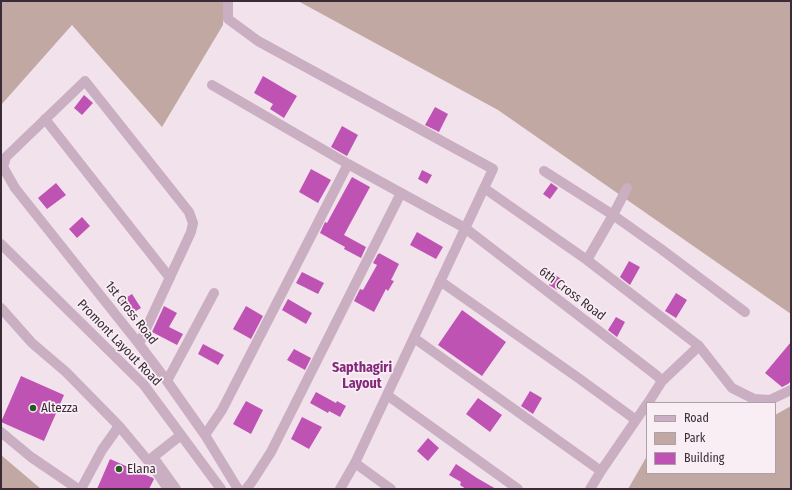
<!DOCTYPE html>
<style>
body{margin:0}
#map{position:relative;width:792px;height:490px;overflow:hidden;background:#f2e2ec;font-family:"Fira Sans Condensed",sans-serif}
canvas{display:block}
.frame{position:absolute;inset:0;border:2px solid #392c37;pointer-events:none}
.legend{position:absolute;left:646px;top:402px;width:130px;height:72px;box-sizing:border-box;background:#faeef5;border:1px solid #ada0a9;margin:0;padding:5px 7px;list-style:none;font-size:12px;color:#392c37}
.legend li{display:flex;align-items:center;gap:8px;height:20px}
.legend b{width:20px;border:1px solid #ada0a9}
</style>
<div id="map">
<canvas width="792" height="490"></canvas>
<div class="frame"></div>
<ul class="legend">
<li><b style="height:5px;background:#caaec1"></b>Road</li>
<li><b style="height:11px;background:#c1a8a2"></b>Park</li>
<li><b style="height:11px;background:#bf53b4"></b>Building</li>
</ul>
</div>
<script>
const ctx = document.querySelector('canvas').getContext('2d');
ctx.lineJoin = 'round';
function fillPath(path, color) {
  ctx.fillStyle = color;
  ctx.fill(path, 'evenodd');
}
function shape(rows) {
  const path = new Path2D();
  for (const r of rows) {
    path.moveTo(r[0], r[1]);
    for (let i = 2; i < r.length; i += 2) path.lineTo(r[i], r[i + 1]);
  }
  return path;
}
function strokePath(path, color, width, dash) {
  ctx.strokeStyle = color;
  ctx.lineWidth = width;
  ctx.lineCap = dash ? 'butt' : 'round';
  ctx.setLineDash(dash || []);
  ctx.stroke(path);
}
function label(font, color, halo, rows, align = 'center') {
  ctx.font = font + ' "Fira Sans Condensed",sans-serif';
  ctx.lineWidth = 3.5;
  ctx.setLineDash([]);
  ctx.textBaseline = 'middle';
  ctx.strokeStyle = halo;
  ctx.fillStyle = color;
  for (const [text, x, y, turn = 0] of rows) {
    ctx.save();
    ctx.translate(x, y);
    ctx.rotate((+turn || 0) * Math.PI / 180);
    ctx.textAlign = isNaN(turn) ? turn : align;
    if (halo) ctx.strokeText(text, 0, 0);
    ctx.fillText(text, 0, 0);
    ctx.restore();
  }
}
fillPath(shape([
 [1,1,224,1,223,25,162,127,72,25,1,105],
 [298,1,791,1,791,314,498,110],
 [791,406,791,489,628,489,647,456,647,473,775,473,775,415],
 [1,455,41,489,1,489]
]), '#c1a8a2');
fillPath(shape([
 [263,76,297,96,284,118,270,109,273,104,254,93],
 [84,95,93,103,82,115,74,108],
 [435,107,448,114,439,132,425,125],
 [342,126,358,135,347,156,331,147],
 [311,169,331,180,318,203,299,192],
 [422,170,432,175,427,184,418,179],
 [352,177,370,187,344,235,366,247,361,258,344,249,345,247,320,233,325,222,327,223],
 [56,183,66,195,47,209,38,198],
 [551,183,558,188,550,199,543,194],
 [82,217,90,226,77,238,69,229],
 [417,232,443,247,436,259,410,245],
 [379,253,399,264,391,280,394,281,388,291,386,289,374,312,354,301,360,289,363,290,377,265,373,263,378,254,379,254],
 [629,261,640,267,630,285,620,277],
 [302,272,324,283,318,294,296,283],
 [555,275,563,280,557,290,549,285],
 [676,293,687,300,676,318,665,311],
 [132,294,141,308,129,315,121,301],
 [288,299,312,313,306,324,282,310],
 [164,306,177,313,169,327,183,334,177,345,152,332],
 [246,306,263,316,251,339,233,329],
 [462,310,506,342,482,376,438,345],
 [616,317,625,322,617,337,608,330],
 [791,342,791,381,788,384,782,387,765,373],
 [203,344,224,355,218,365,198,354],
 [294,349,311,358,305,370,287,360],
 [21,376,64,395,44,441,1,422],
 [530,391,542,398,533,414,521,406],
 [316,392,336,403,337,401,346,406,340,417,329,411,328,413,310,403],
 [478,398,502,415,490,432,466,414],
 [246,401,263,410,251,434,233,424],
 [302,417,322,427,309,449,291,439],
 [428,438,439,448,428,461,417,451],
 [110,459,153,478,154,479,149,489,97,489],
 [456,464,477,478,496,489,466,489,460,485,461,482,449,475]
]), '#bf53b4');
strokePath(shape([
 [228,1,228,19,258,41,493,169,355,463],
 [212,85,348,164,465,228,656,375,662,381],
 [45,119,170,278],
 [544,171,613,215,661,249,745,312],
 [484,188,587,260,699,346,732,388,754,399,770,400,791,390],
 [1,244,144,385,221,489],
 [587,260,613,215,627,188],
 [440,281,577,377,636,420],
 [1,308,32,343,66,372,119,426,154,468,168,489],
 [414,338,601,471],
 [139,344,191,232,193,223,189,212,85,81,6,157,3,167,15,188,139,344,167,381,205,435,238,489],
 [167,381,214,293],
 [387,395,518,489],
 [648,403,662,381,699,346],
 [1,432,31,457,78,489],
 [205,435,222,410,348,164],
 [81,489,102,450,119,426],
 [176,489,153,457,181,435],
 [246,489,251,483,271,452,401,193],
 [590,489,601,471,647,404]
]), '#caaec1', 10);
strokePath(shape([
 [340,489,355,463,391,489]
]), '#caaec1', 10);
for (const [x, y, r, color] of [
 [33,408,4,"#275923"],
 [119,469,4,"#275923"]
]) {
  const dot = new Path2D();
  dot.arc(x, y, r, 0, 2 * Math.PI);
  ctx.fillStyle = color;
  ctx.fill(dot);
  strokePath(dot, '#faeef5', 1.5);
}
label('13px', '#392c37', '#faeef5', [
 ["6th Cross Road",572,294,37],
 ["1st Cross Road",131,313,52],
 ["Promont Layout Road",119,343,46]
]);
label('13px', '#392c37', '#faeef5', [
 ["Altezza",41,408],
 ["Elana",127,469]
], 'left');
label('bold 14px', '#84297b', '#faeef5', [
 ["Sapthagiri",362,368],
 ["Layout",362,384]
]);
</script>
